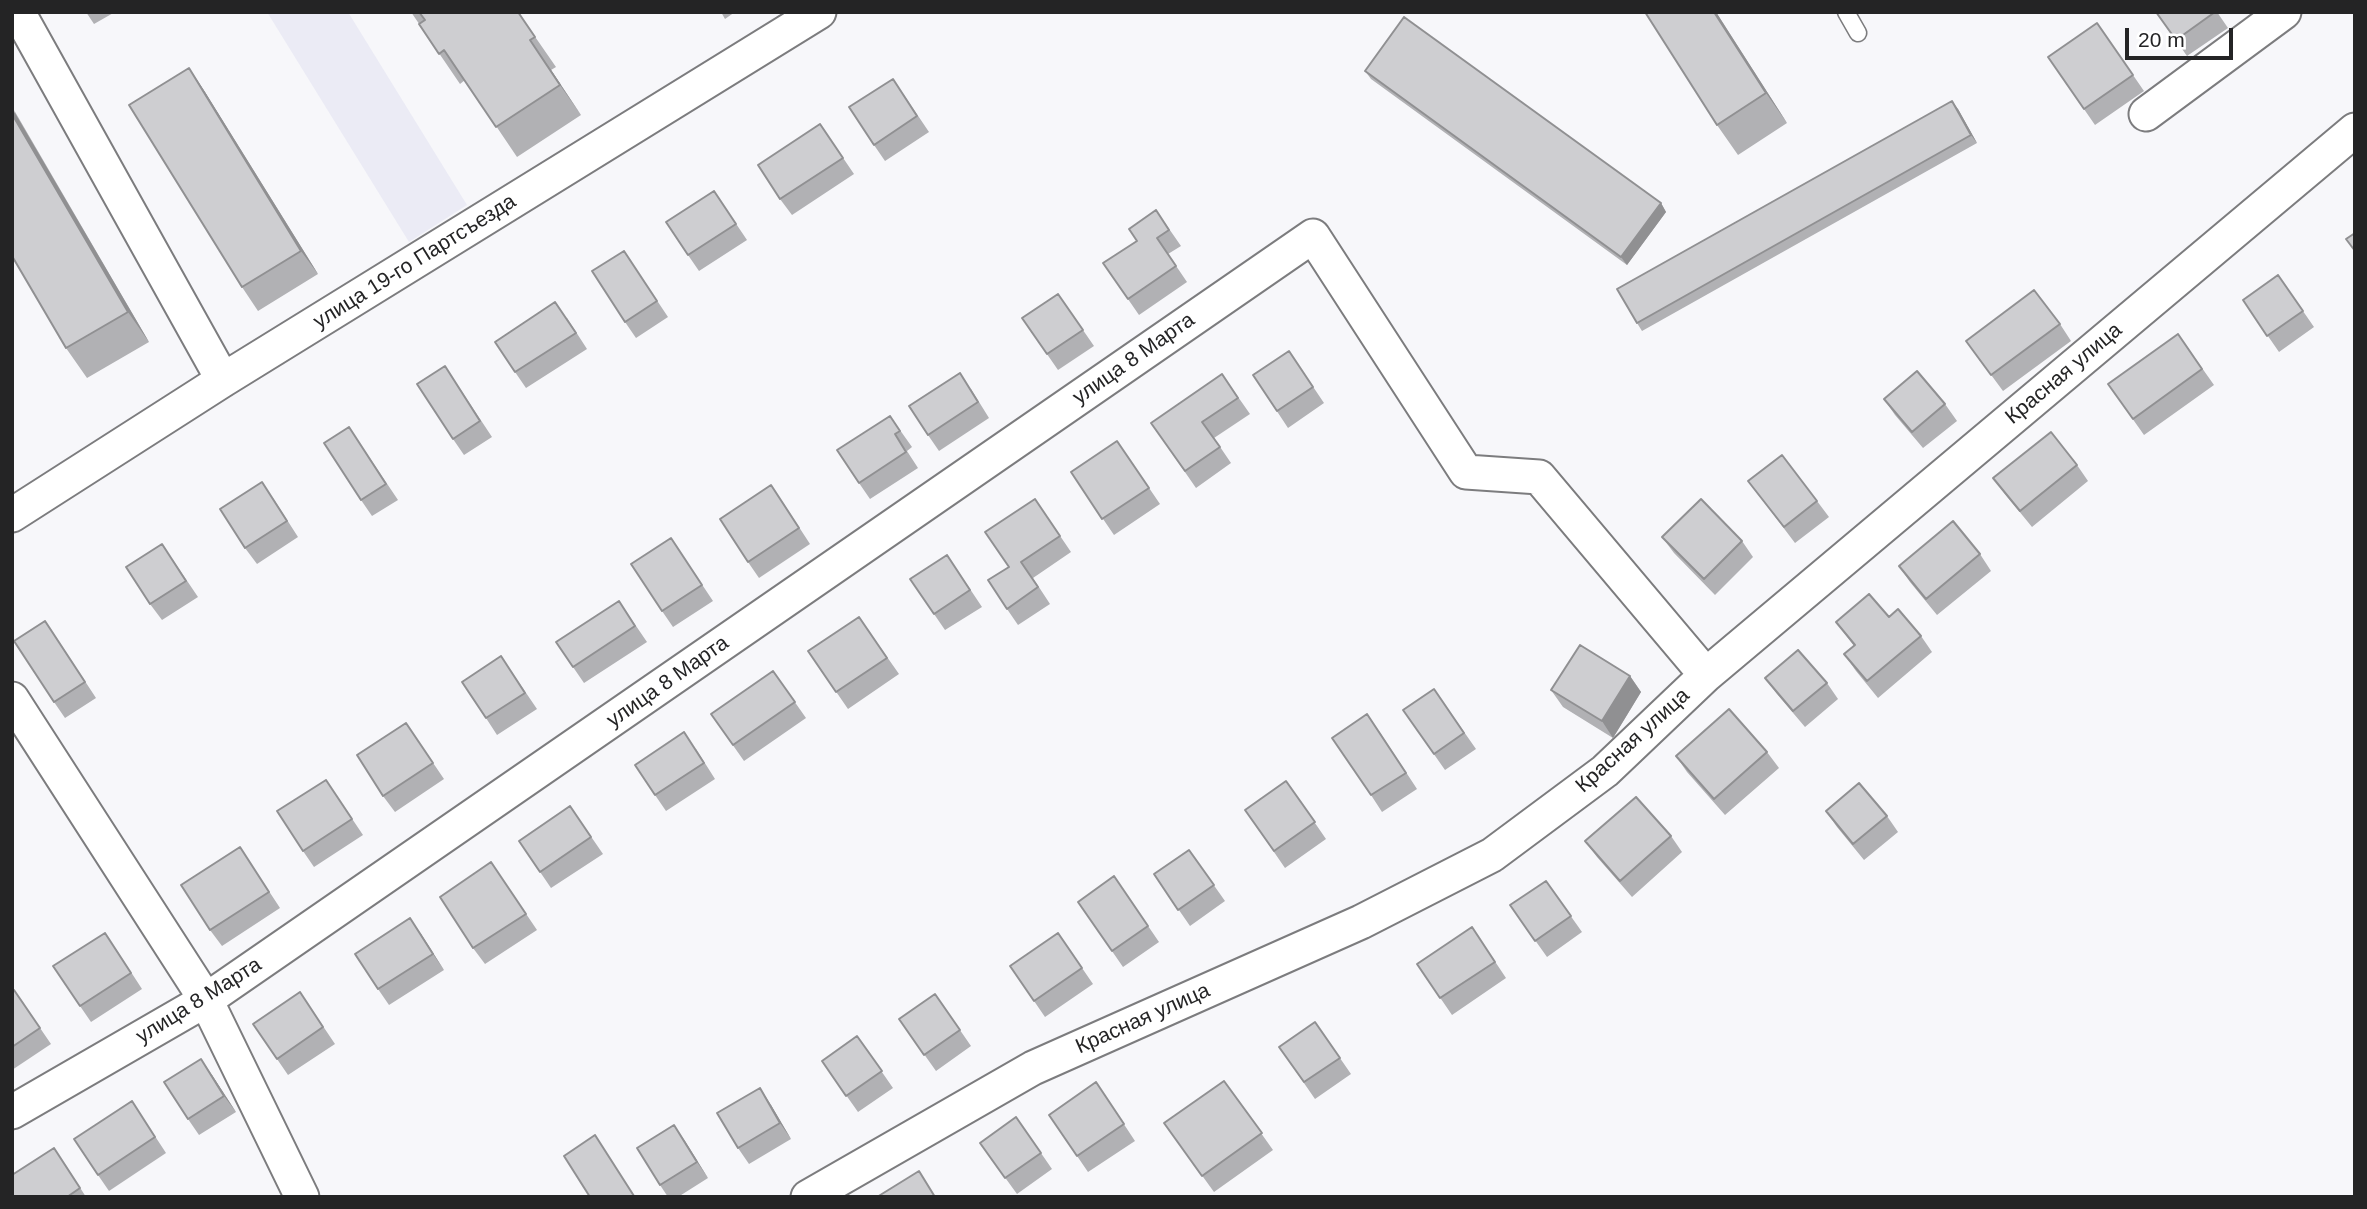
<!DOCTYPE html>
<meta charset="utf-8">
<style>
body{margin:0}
#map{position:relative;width:2367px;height:1209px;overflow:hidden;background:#f7f7fa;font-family:Arial,sans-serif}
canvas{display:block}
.frame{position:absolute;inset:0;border:14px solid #242425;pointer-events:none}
.scale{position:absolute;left:2125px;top:28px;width:108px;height:32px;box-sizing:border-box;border:4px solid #242425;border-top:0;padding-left:9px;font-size:21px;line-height:24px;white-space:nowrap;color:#242425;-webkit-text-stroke:5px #fff;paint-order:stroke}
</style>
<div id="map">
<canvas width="2367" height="1209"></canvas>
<div class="frame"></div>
<div class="scale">20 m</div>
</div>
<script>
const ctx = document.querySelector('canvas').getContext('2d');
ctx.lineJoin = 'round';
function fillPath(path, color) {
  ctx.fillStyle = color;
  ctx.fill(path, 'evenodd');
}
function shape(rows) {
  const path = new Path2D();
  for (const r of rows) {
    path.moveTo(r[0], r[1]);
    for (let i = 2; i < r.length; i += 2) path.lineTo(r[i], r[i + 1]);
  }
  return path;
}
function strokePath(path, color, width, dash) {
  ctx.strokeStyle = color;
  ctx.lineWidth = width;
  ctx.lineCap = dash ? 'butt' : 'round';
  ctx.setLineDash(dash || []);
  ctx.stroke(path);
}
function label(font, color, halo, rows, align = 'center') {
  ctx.font = font + ' Arial,sans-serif';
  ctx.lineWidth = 5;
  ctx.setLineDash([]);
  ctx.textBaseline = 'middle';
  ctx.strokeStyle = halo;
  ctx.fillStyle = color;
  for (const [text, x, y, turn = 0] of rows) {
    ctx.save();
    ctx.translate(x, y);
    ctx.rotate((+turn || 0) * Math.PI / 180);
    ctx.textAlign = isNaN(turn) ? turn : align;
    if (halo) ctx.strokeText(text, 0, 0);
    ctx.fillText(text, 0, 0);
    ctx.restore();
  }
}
fillPath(shape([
 [267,12,348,12,467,205,409,242]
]), '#ebebf5');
const service = shape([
 [1846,12,1858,33]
]);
const minor = shape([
 [18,12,223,380],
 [2146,114,2284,12],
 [12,515,223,380,819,12],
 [12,699,206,1000,302,1197],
 [12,1112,206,1000,1313,236,1466,472,1539,477,1706,675],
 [808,1197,1033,1068,1361,922,1492,855,1605,771,1706,675,2355,130]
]);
strokePath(service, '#7c7c7e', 19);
strokePath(minor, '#7c7c7e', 37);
strokePath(service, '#fff', 16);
strokePath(minor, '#fff', 33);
fillPath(shape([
 [86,12,115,12,94,24],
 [411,12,521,12,521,14,520,15,556,67,551,70,581,115,517,157,465,80,460,84],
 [721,12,735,12,725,19],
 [1716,12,1787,123,1738,155,1717,125],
 [2156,12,2217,12,2228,28,2187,56],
 [2097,23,2144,91,2095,125,2048,57],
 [189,68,205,92,318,274,258,311,242,287],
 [1365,71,1661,203,1666,212,1627,265,1371,79],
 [904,95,929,132,885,161,874,145],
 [1958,109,1977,143,1642,331,1637,323],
 [14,110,149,342,87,378,66,348],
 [820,124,854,174,792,215,780,199],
 [714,191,747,240,699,271,688,255],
 [1156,210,1181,246,1168,254,1187,282,1139,315,1103,263,1137,241],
 [624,251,668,317,636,338,625,322],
 [2278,275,2314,327,2279,352,2243,300],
 [1058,294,1094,346,1058,370,1022,318],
 [567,318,587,349,526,388,515,372],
 [2060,324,2071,341,2003,391,1966,341],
 [2178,334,2214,385,2144,435,2108,384],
 [1289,351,1324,403,1288,428,1253,375],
 [445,366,492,437,464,455,453,439],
 [1222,374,1250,414,1214,438,1231,463,1196,488,1151,423],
 [971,389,989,418,939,451,928,435],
 [1884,399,1945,404,1957,421,1923,448,1895,415],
 [890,416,912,447,907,451,918,468,870,499,859,483],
 [349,427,398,500,372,516,361,500],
 [1117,441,1160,504,1114,535,1071,472],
 [2077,465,2088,481,2032,527,2005,494,1993,478],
 [1748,481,1817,501,1829,517,1795,543],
 [273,498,298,537,257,564,245,548],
 [1035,499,1071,552,1033,578,1050,604,1018,625,1007,609,1009,567],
 [782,501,810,544,759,578,748,562],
 [1662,537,1742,541,1753,557,1715,595,1674,553],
 [671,538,713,601,673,627,662,611],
 [1980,554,1991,571,1937,615,1910,582,1899,566],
 [173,560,198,597,162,620,150,604],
 [958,571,982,607,945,630,934,614],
 [619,601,647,642,584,683,573,667],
 [859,617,899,674,848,709,808,651],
 [1889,617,1921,636,1932,652,1878,698,1856,671,1844,654,1854,646,1836,622],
 [56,637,96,698,65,718,54,702],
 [501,656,537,709,497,735,486,718],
 [773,671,806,718,744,761,711,714],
 [1630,676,1641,692,1613,738,1563,707,1551,690],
 [1765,678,1827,683,1838,699,1805,727,1777,694],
 [1434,689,1476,749,1445,770,1403,710],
 [406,723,444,779,395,812,383,796],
 [1379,731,1417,789,1382,812,1371,795],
 [696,749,715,779,666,811,655,795],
 [1767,752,1779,768,1725,815,1687,772,1676,756],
 [326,780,363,835,314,867,303,851],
 [1286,781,1326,839,1285,868,1245,810],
 [570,806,603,854,551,888,519,841],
 [1826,811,1887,816,1898,832,1864,860,1837,827],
 [1671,836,1682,852,1632,897,1597,857,1585,841],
 [240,847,280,908,222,946,210,930],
 [1189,850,1225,901,1190,926,1154,874],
 [491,862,537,930,485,964,473,948],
 [1114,876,1159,942,1123,967,1078,902],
 [1546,881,1582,932,1547,957,1510,905],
 [1472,927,1506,978,1452,1015,1417,964],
 [1058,933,1093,984,1045,1017,1010,966],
 [421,934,444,970,389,1005,378,989],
 [116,949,142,989,91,1022,80,1006],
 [14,990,51,1044,12,1070,12,991],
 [300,992,335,1044,288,1075,253,1024],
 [935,994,971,1046,936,1071,899,1019],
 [1315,1022,1351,1074,1315,1099,1279,1047],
 [857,1036,893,1088,858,1112,822,1061],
 [212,1075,236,1112,199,1135,188,1119],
 [1224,1081,1273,1150,1214,1192,1164,1123],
 [1096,1082,1135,1141,1088,1172,1049,1115],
 [132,1101,166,1153,109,1191,98,1175],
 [771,1105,791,1139,749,1164,738,1148],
 [1016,1117,1052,1169,1017,1194,980,1143],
 [674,1125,708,1178,678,1197,668,1197,660,1185],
 [65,1164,86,1197,12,1197]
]), '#b1b1b4');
fillPath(shape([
 [1714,12,1716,12,1787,123,1766,93],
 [530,40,551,70,581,115,560,85],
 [189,68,205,92,318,274,301,251],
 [1952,101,1958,109,1977,143,1971,135],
 [12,108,149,342,128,312,12,114],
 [1661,203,1666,212,1627,265,1621,257],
 [1630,676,1641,692,1613,738,1602,721],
 [410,918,421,934,444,970,433,954],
 [201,1059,212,1075,236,1112,224,1096],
 [760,1088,771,1105,791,1139,780,1123],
 [674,1125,685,1141,708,1178,697,1162]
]), '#909092');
const building = shape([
 [419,12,518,12,535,37,530,40,560,85,496,127,444,50,439,54,419,24,425,20,419,12],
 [1645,12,1714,12,1766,93,1717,125,1645,12],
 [2156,12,2215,12,2176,40,2156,12],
 [1404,17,1661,203,1621,257,1365,71,1404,17],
 [2097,23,2133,75,2084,109,2048,57,2097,23],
 [189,68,301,251,242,287,129,105,189,68],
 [893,79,917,116,874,145,849,107,893,79],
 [1952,101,1971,135,1637,323,1617,289,1952,101],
 [12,114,128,312,66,348,12,256,12,114],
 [820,124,843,158,780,199,758,165,820,124],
 [714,191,736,224,688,255,666,222,714,191],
 [1156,210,1169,230,1157,238,1176,266,1128,299,1103,263,1137,241,1129,229,1156,210],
 [2355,233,2355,251,2346,239,2355,233],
 [624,251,657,301,625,322,592,271,624,251],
 [2278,275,2303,311,2267,336,2243,300,2278,275],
 [2034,290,2060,324,1991,375,1966,341,2034,290],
 [1058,294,1083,330,1047,354,1022,318,1058,294],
 [555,302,576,333,515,372,495,342,555,302],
 [2178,334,2202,369,2133,419,2108,384,2178,334],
 [1289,351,1313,387,1277,411,1253,375,1289,351],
 [445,366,480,421,453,439,417,384,445,366],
 [1917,371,1945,404,1912,432,1884,399,1917,371],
 [960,373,978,402,928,435,909,406,960,373],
 [1222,374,1238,398,1202,422,1220,447,1185,471,1151,423,1222,374],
 [890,416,900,431,895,434,906,452,859,483,837,450,890,416],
 [349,427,386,484,361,500,324,443,349,427],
 [2051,432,2077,465,2020,511,1993,478,2051,432],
 [1117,441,1149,488,1102,519,1071,472,1117,441],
 [1782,455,1817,501,1784,527,1748,481,1782,455],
 [262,482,287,521,245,548,220,509,262,482],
 [771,485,799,528,748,562,720,519,771,485],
 [1035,499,1060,536,1021,562,1038,587,1007,609,988,580,1009,567,985,532,1035,499],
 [1701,499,1742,541,1704,579,1662,537,1701,499],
 [1953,521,1980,554,1926,599,1899,566,1953,521],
 [671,538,702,585,662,611,631,564,671,538],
 [162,544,186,581,150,604,126,567,162,544],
 [947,555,970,590,934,614,910,579,947,555],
 [1869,594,1889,617,1898,609,1921,636,1867,681,1844,654,1855,645,1836,622,1869,594],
 [619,601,635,626,573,667,556,642,619,601],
 [859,617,887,658,836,692,808,651,859,617],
 [45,621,85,682,54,702,14,641,45,621],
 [1580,645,1630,676,1602,721,1551,690,1580,645],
 [1798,650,1827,683,1793,711,1765,678,1798,650],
 [501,656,525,693,486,718,462,682,501,656],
 [773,671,795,702,733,745,711,714,773,671],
 [1434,689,1464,733,1434,754,1403,710,1434,689],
 [1729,709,1767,752,1714,799,1676,756,1729,709],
 [1367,714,1406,773,1371,795,1332,738,1367,714],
 [406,723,433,763,383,796,357,755,406,723],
 [684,732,704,763,655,795,635,765,684,732],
 [326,780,352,819,303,851,277,811,326,780],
 [1286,781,1315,822,1274,851,1245,810,1286,781],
 [1859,783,1887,816,1853,844,1826,811,1859,783],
 [1636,797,1671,836,1620,881,1585,841,1636,797],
 [570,806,591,837,540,872,519,841,570,806],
 [240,847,269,892,210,930,181,885,240,847],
 [1189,850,1214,885,1178,910,1154,874,1189,850],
 [491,862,526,914,473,948,440,897,491,862],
 [1114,876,1148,926,1112,951,1078,902,1114,876],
 [1546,881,1571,916,1535,941,1510,905,1546,881],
 [410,918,433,954,378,989,355,954,410,918],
 [1472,927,1495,962,1440,998,1417,964,1472,927],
 [105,933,131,973,80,1006,53,966,105,933],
 [1058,933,1082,968,1034,1001,1010,966,1058,933],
 [14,990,40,1028,12,1047,12,991,14,990],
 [300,992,323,1027,277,1059,253,1024,300,992],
 [935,994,960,1030,924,1055,899,1019,935,994],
 [1315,1022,1340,1058,1304,1082,1279,1047,1315,1022],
 [857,1036,882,1071,846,1096,822,1061,857,1036],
 [201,1059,224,1096,188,1119,164,1082,201,1059],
 [1224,1081,1262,1133,1202,1176,1164,1123,1224,1081],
 [1096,1082,1124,1124,1077,1156,1049,1115,1096,1082],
 [760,1088,780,1123,738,1148,717,1113,760,1088],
 [132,1101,155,1137,98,1175,74,1139,132,1101],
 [1016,1117,1041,1153,1005,1178,980,1143,1016,1117],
 [674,1125,697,1162,660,1185,637,1148,674,1125],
 [595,1135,634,1196,590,1197,564,1156,595,1135],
 [54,1148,80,1188,67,1197,12,1197,12,1175,54,1148],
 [919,1171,935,1197,877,1197,919,1171]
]);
fillPath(building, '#ceced1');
strokePath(building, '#909092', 2);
label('21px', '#242425', '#fff', [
 ["улица 19-го Партсъезда",415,262,-32],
 ["улица 8 Марта",1134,359,-35],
 ["Красная улица",2064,374,-40],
 ["улица 8 Марта",668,682,-35],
 ["Красная улица",1633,741,-42],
 ["улица 8 Марта",199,1001,-32],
 ["Красная улица",1143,1019,-24]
]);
</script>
